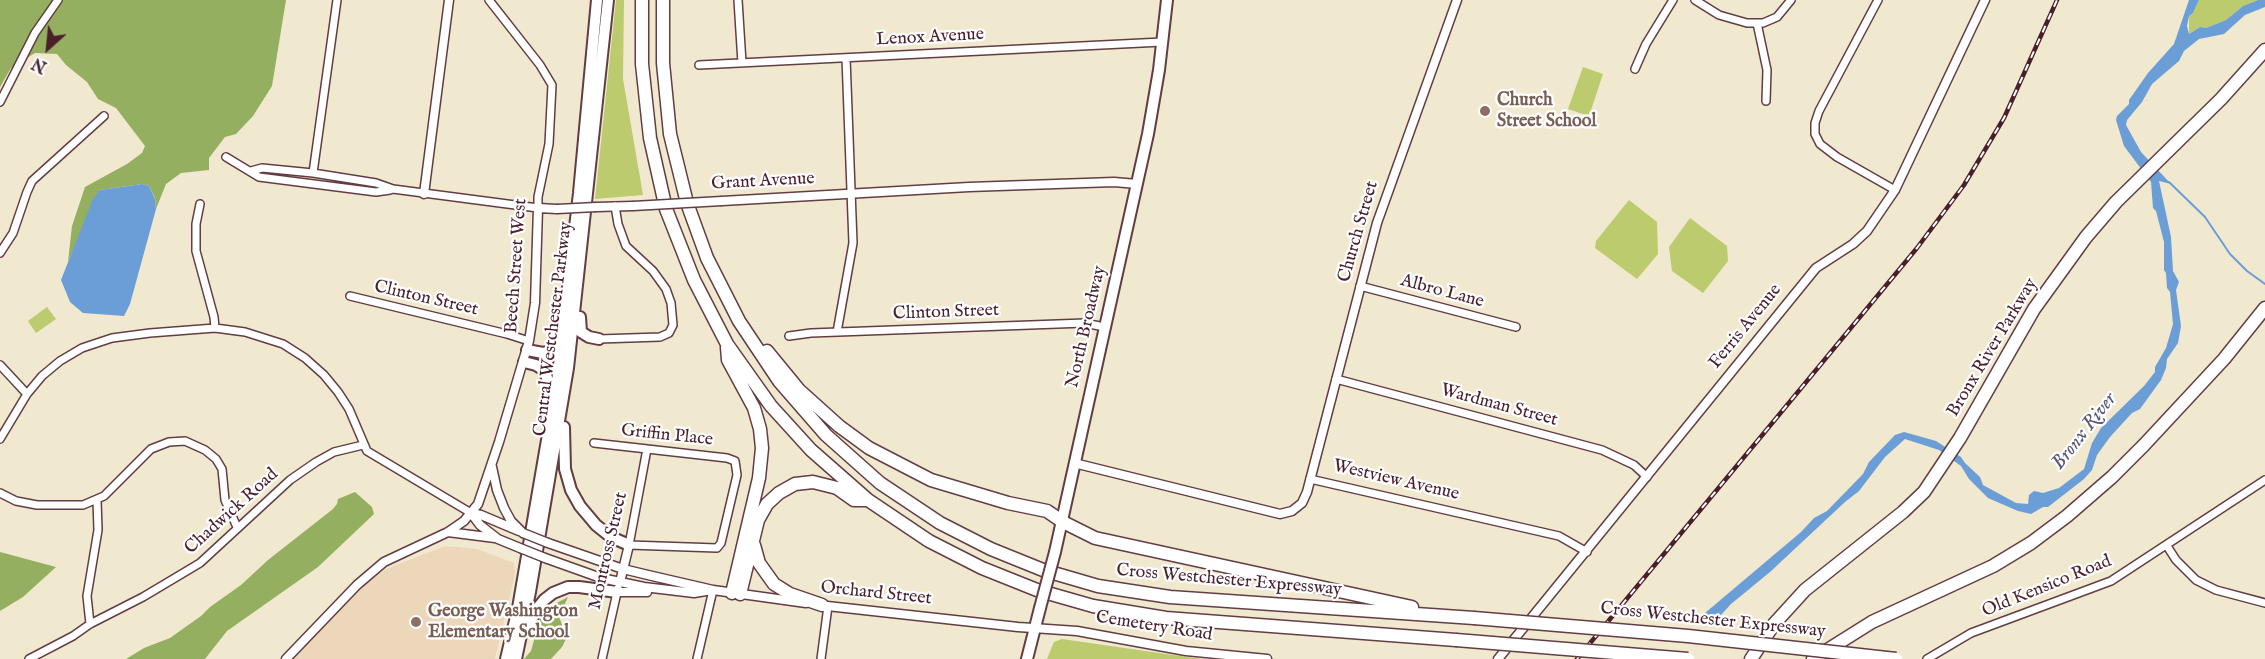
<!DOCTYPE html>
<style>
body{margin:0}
#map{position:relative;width:2265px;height:659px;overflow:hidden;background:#f0e8cf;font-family:"IM FELL English",serif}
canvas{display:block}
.north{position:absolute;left:18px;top:18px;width:60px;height:60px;-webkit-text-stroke:4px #fff;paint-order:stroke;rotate:207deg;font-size:16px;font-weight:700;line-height:24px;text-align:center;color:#4a1f2b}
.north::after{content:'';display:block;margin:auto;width:21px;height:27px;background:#4a1f2b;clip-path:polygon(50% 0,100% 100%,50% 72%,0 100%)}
</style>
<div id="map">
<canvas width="2265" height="659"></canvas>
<div class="north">N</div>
</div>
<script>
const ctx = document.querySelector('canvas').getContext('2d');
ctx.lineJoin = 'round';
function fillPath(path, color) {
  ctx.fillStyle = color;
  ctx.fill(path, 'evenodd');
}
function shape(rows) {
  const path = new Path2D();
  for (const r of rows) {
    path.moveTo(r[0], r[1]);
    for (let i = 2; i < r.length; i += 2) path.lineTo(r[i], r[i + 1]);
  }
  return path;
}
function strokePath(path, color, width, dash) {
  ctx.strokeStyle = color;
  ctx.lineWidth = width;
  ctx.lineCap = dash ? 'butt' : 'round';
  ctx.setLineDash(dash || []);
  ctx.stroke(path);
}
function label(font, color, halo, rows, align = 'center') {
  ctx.font = font + ' "IM FELL English",serif';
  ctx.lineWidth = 4.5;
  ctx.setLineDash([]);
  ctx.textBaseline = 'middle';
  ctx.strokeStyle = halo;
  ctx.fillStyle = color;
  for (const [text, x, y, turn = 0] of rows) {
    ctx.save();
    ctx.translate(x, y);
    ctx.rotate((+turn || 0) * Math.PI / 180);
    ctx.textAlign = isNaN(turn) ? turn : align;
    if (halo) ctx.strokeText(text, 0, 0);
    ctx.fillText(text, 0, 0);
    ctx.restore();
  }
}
fillPath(shape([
 [445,546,477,549,514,563,515,574,495,659,293,659,360,588,386,569]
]), '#ecd7ba');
fillPath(shape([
 [616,0,624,0,623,79,643,195,595,199],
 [2199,0,2258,0,2243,6,2226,20,2206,28,2200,27,2189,34,2189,16,2193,13],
 [1583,67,1603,74,1589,116,1568,109],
 [1629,200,1657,222,1658,254,1637,279,1595,248,1596,241],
 [1690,218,1727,246,1728,261,1703,293,1672,271,1669,247],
 [47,307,56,319,36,333,28,321],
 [1062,639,1187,657,1203,659,1047,659,1054,642]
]), '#bccb6d');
fillPath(shape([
 [0,0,286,0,272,86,253,116,236,134,225,137,209,158,209,170,181,173,166,184,156,209,155,198,149,186,142,184,100,190,68,262,72,226,85,187,127,164,142,153,145,146,116,108,98,99,87,82,66,65,57,54,35,53,11,68,0,87],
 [355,492,372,507,374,514,318,567,227,631,205,659,126,659,144,648,170,638,201,616,210,607,241,585,268,560,333,509,337,504,338,499],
 [0,552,56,567,23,597,0,611],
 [568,597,559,617,567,637,562,647,551,659,524,659,531,651,540,619,549,607]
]), '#95af60');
fillPath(shape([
 [2189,0,2199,0,2193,13,2189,16,2187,26,2189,34,2200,27,2206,28,2226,20,2243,6,2258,0,2265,0,2265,7,2245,15,2224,34,2199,39,2184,51,2179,61,2152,84,2142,102,2127,120,2126,125,2141,152,2171,184,2159,181,2171,237,2173,271,2179,282,2176,290,2181,326,2178,343,2167,359,2166,368,2161,380,2140,409,2132,413,2110,437,2097,455,2092,470,2084,479,2048,507,2043,507,2031,514,2018,511,1988,498,1969,479,1961,466,1939,450,1905,439,1885,457,1859,491,1845,502,1770,572,1731,604,1681,659,1669,659,1705,613,1801,532,1814,518,1827,511,1863,474,1869,462,1895,435,1904,432,1936,441,1961,457,1965,463,1980,477,1983,485,2016,503,2028,504,2029,495,2034,491,2043,493,2059,488,2084,469,2092,443,2101,428,2144,386,2155,372,2155,367,2166,348,2173,324,2170,292,2167,288,2166,273,2164,270,2164,242,2156,211,2153,208,2151,182,2124,146,2116,120,2117,116,2129,104,2129,100,2148,73,2174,44],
 [142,184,149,186,155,199,156,209,130,304,124,316,83,313,70,302,61,280,93,199,100,190]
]), '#6b9ed7');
fillPath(shape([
 [1693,624,1715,626,1685,659,1666,657]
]), '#f0e8cf');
strokePath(shape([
 [2169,182,2205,217,2230,254,2247,271,2265,284]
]), '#6b9ed7', 2);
const minor = shape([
 [738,0,742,63],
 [1695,0,1719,15,1747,23,1763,23,1777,17,1791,0],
 [1878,0,1819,111,1815,123,1815,134,1820,144,1837,157,1895,190],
 [1757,23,1767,70,1766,101],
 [699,65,1162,42],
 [1635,69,1646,44,1673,0],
 [0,102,35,33,58,0],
 [226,157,259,177,376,192,390,190],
 [251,171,262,168,313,173,376,183,393,189,538,208,538,197,549,144,552,85,540,65,489,0],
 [313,173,337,0],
 [200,204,196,224,196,251,214,317,215,328],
 [0,253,13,233,27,192,32,181,104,116],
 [1360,286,1516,327],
 [350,296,507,334,529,341],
 [837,332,853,243,846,58],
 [789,336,811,333,1085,323,1104,327],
 [599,339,660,337,669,333,673,325,671,303,666,289,653,271,626,246,618,224,615,206],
 [0,365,27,394],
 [1336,379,1602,450,1634,465,1647,477],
 [0,439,27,394,42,376,60,361,82,348,112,338,150,333,215,328,245,332,283,344,305,358,324,375,338,392,349,409,367,451,471,513],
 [594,443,727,458,735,461,737,475,721,543,717,548,629,545,647,449],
 [1310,479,1559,536,1587,552],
 [0,493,16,501,37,505,83,505,104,496,151,449,169,442,185,441,205,450,216,459,222,469,225,500,237,527],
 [2167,546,2176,560,2196,580,2216,590,2265,603],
 [90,624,87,596,98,530,97,500],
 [29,659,73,636,90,624,143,597,200,563,290,480,316,462,334,452,363,445],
 [602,659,618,588],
 [697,659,713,590],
 [821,659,828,606],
 [1927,659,1971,633,2111,581,2265,480]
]);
const tertiary = shape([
 [424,194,449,0],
 [722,201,969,187,1114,182,1137,184],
 [596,207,633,206],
 [1074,463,1280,514,1292,511,1302,503,1307,492,1377,223,1457,0],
 [492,467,497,490,504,508,511,521,523,533],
 [471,513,480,525,498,539,520,548],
 [471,513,481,515,519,531],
 [448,532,495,538],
 [548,543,623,569,648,575,713,590,806,603],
 [545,558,601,578,644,587,694,593,712,590],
 [620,582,629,545],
 [617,592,647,592],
 [818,605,1018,627,1077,631,1186,651,1267,659],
 [286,659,357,585,384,562,448,532,464,521,478,504,499,442,529,341,535,303,538,208,557,209],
 [1498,659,1816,268,1853,244,1867,231,1895,190,1985,0]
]);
const primary = shape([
 [580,317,581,332,589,337,599,339],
 [527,350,543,353,549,352,555,346,558,333],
 [524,362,536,365,544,370,549,383,549,394],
 [564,427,565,469,571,490,580,506,596,525,611,537,629,545],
 [1055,552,1148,134,1159,70,1167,0],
 [528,628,536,610,544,600,553,593,568,587,579,587,617,592],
 [506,659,518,608,557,382,579,193,597,0],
 [516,659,530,592,568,368,608,0],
 [1027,659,1040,608]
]);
const trunk = shape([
 [1751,659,1774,624,1805,590,1903,512,1924,492,1960,438,2034,309,2086,237,2116,202,2221,99,2265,50],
 [1813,659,1872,622,1993,566,2031,543,2067,516,2112,477,2144,445,2224,359,2265,308]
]);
const motorway = shape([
 [642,0,642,64,650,138,666,209,694,280,727,344,771,406,811,450,868,500,929,541,982,568,1037,590,1093,606,1166,618,1456,640],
 [663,0,663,63,670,134,687,203,707,258,739,321,779,381,826,435,880,483,940,523,991,549,1043,570,1098,586,1170,597,1474,618],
 [727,347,728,360,754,408,760,429,762,448,759,478,732,593],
 [767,351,799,390,839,426,869,448,931,480,1008,503,1047,511,1063,522,1095,538,1412,607],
 [754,545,759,563,774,584,790,594,822,605],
 [740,594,758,520,767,504,779,493,795,484,813,482,837,488,854,500,868,500]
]);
strokePath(minor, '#633d44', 10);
strokePath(tertiary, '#633d44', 11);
strokePath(primary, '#633d44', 14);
strokePath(trunk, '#633d44', 15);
strokePath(motorway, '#633d44', 15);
strokePath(minor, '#fff', 7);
strokePath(tertiary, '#fff', 8);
strokePath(primary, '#fff', 10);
strokePath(trunk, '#fff', 12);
strokePath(motorway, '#fff', 12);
const rail = shape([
 [1577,659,1917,248,1964,185,2004,118,2057,0]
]);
strokePath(rail, '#4a1f2b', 4.5);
strokePath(rail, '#fff', 2, [7]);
const tertiaryBridge = shape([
 [633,206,722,201],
 [557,209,596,207],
 [523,533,548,543],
 [520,548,545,558]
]);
const primaryBridge = shape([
 [1040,608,1055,552]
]);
const motorwayBridge = shape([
 [1474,618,1688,636,1896,659],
 [1456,640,1688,659]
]);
strokePath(tertiaryBridge, '#633d44', 11, []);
strokePath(primaryBridge, '#633d44', 14, []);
strokePath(motorwayBridge, '#633d44', 15, []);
strokePath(tertiaryBridge, '#fff', 8);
strokePath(primaryBridge, '#fff', 10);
strokePath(motorwayBridge, '#fff', 12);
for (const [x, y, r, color] of [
 [1485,111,6,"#8d6e63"],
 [416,622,6,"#8d6e63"]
]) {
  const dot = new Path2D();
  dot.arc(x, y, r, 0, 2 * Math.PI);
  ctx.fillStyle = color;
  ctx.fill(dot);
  strokePath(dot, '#fff', 2);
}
label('18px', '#4a1f2b', '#fff', [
 ["Lenox Avenue",930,38,-3],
 ["Grant Avenue",763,182,-3],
 ["Church Street",1359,232,-74],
 ["Beech Street West",517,266,-86],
 ["Albro Lane",1442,292,15],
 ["Clinton Street",426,299,13],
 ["Clinton Street",946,313,-2],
 ["North Broadway",1087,327,-77],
 ["Ferris Avenue",1746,327,-51],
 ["Central Westchester Parkway",554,329,-83],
 ["Bronx River Parkway",1993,348,-59],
 ["Wardman Street",1499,406,15],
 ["Griffin Place",667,436,6],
 ["Westview Avenue",1396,481,13],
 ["Chadwick Road",232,512,-42],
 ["Montross Street",609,551,-77],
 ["Cross Westchester Expressway",1229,581,5],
 ["Old Kensico Road",2047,587,-22],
 ["Orchard Street",876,594,6],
 ["Cross Westchester Expressway",1713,621,6],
 ["Cemetery Road",1154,627,9]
]);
label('bold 18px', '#785e54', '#fff', [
 ["Church",1497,101],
 ["Street School",1497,122],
 ["George Washington",428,612],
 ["Elementary School",428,633]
], 'left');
label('italic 20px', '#595878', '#fff', [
 ["Bronx River",2085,432,-52]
]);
</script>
